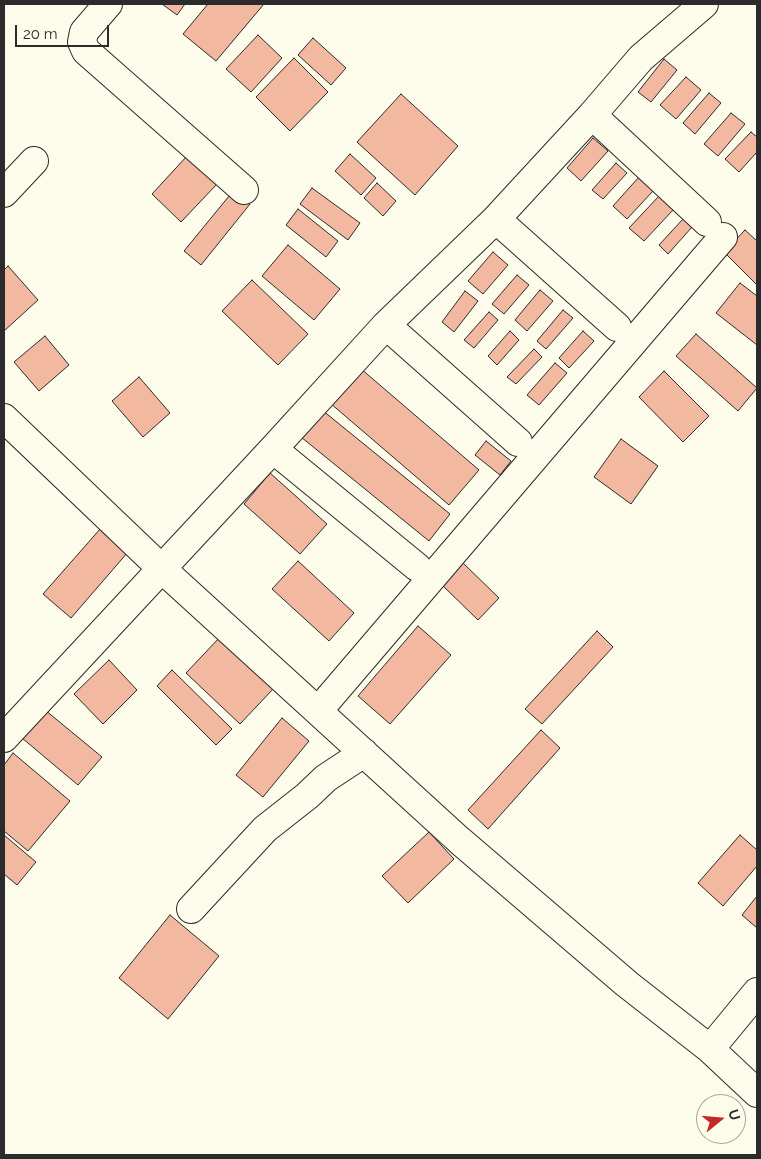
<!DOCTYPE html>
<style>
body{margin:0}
#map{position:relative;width:761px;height:1159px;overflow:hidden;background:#fdfbea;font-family:Raleway,sans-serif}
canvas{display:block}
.frame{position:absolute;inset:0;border:5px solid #2b2b2b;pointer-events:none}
.north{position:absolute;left:696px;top:1094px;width:50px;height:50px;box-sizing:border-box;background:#fdfbea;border:1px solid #a9a89e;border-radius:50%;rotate:73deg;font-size:14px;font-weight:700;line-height:20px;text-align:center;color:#2b2b2b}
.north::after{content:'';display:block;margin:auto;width:18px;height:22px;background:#c62828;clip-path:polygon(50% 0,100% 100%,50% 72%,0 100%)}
.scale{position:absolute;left:15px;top:25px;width:94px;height:22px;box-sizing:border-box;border:2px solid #2b2b2b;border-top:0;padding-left:6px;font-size:15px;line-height:18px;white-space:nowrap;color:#2b2b2b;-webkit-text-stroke:4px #fdfbea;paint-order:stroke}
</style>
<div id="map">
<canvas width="761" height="1159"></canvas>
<div class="frame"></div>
<div class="north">U</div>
<div class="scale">20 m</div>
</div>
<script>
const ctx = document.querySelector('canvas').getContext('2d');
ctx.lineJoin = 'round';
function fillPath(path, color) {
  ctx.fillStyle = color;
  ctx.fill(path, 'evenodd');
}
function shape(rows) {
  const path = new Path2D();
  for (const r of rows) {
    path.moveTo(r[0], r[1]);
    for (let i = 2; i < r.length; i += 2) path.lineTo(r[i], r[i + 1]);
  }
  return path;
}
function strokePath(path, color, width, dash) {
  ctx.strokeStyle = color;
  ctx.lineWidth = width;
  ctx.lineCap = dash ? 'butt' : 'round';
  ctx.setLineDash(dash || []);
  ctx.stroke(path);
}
const building = shape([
 [162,4,185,4,177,15,162,4],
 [208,4,264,4,216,61,183,34,208,4],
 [258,35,282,58,251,92,226,69,258,35],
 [313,38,346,68,331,85,298,55,313,38],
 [294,58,328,92,290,131,256,97,294,58],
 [664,59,677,70,651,102,638,92,664,59],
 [686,77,701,90,676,119,660,105,686,77],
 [709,93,721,103,695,134,683,123,709,93],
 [401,94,458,146,415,195,357,142,401,94],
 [731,113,745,124,718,156,704,144,731,113],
 [751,132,757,137,757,152,739,172,725,159,751,132],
 [593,138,608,151,581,181,567,168,593,138],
 [350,154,376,178,361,195,335,171,350,154],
 [187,156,217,184,181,222,152,194,187,156],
 [616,163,627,173,603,199,592,190,616,163],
 [639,177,653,191,627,219,613,206,639,177],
 [377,183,396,201,383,216,364,198,377,183],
 [312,188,360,223,348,240,300,204,312,188],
 [234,190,250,204,201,265,184,251,234,190],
 [659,196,673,210,644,241,629,228,659,196],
 [298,209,338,241,326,257,286,225,298,209],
 [683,219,692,227,668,254,659,245,683,219],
 [745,230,757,241,757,285,724,252,745,230],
 [288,245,340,289,314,320,262,276,288,245],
 [493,252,508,265,483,294,468,281,493,252],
 [8,266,38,300,4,331,4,270,8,266],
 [517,275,529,285,504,314,492,304,517,275],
 [252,280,308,334,278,365,222,311,252,280],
 [740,283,757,296,757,345,716,313,740,283],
 [540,290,553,301,527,331,515,320,540,290],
 [465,291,478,301,454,332,442,322,465,291],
 [563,310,573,318,546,349,537,341,563,310],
 [489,312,498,320,474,348,464,340,489,312],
 [510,331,519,340,497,365,488,356,510,331],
 [583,331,594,341,569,368,559,358,583,331],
 [696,334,757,388,738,411,676,356,696,334],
 [45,336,69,365,39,391,14,362,45,336],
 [534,349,542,357,516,384,507,377,534,349],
 [555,363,567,373,539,405,527,395,555,363],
 [360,368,479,470,449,505,330,403,360,368],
 [664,371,709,416,683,442,639,397,664,371],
 [139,377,170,413,143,437,112,401,139,377],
 [322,410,450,514,429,541,301,437,322,410],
 [621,439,658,466,631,504,594,477,621,439],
 [486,441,511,461,500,475,475,455,486,441],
 [270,473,327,524,300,554,244,504,270,473],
 [101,528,128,552,71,618,43,594,101,528],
 [298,561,354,613,329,641,272,589,298,561],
 [462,562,499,598,478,620,441,584,462,562],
 [418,626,451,655,390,724,358,696,418,626],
 [597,631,613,647,542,724,525,709,597,631],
 [221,636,274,688,240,724,186,673,221,636],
 [109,660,137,690,103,724,74,694,109,660],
 [172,670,232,729,216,745,157,686,172,670],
 [45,710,102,757,78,785,22,738,45,710],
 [282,718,309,741,263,797,236,775,282,718],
 [541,730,560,748,488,829,468,810,541,730],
 [13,753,70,801,28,851,4,831,4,765,13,753],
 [429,832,454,859,408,903,382,876,429,832],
 [4,835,36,862,17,885,4,874,4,835],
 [740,835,757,850,757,866,723,906,698,883,740,835],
 [757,896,757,928,742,915,757,896],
 [170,915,219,956,168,1019,119,978,170,915]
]);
fillPath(building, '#f2b8a0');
strokePath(building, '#2b2b2b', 1);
const minor = shape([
 [108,4,84,32,82,42,86,51,244,190],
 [592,115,707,222],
 [4,193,34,161],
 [496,219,617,327],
 [386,325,518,442],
 [4,418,162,569,459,840,627,984,710,1049,757,1093],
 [273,449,417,567],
 [318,711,723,237],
 [4,738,273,449,386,325,496,219,592,115,641,58,704,4],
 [191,909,265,829,307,796,326,778,364,753],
 [710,1049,757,992]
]);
strokePath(minor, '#2b2b2b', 30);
strokePath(minor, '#fdfbea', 28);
</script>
